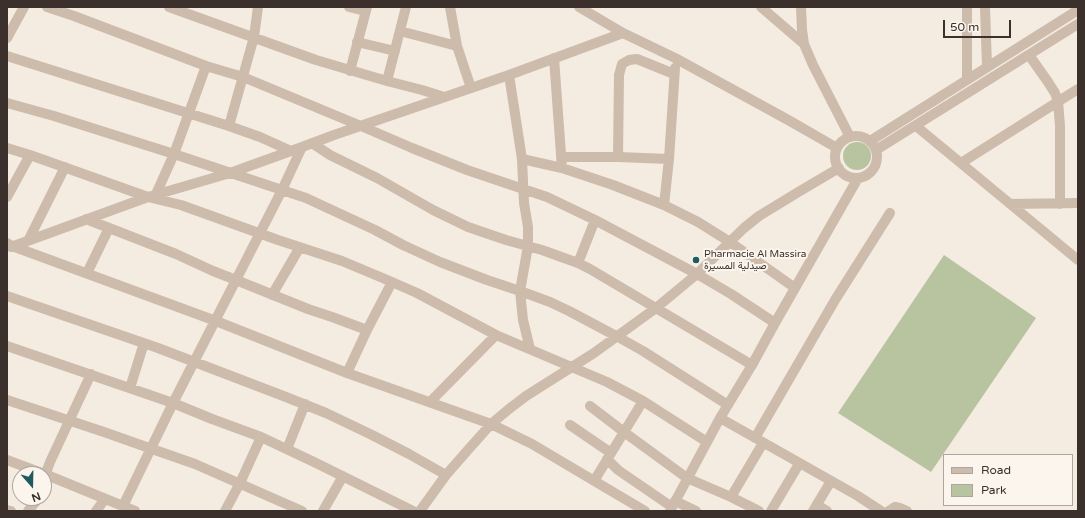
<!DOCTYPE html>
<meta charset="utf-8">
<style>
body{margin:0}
#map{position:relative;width:1085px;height:518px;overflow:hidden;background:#f4ebe1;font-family:"Varela Round",sans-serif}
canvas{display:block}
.frame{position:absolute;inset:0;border:8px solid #3b302b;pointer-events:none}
.legend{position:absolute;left:943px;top:454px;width:130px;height:52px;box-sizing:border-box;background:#fbf5ee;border:1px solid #aea6a0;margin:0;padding:5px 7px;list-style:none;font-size:12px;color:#3b302b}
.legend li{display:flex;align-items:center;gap:8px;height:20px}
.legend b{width:20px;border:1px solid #aea6a0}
.north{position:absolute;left:12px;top:466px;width:40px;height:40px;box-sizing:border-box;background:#fbf5ee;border:1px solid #aea6a0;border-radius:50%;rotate:160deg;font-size:11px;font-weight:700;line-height:16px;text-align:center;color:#3b302b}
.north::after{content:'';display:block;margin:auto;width:14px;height:18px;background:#1f5a5e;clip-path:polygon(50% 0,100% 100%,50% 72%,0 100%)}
.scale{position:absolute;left:943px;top:20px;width:68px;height:18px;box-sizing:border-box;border:2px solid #3b302b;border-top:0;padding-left:5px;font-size:12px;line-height:14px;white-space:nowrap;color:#3b302b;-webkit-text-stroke:3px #fbf5ee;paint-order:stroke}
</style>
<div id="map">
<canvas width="1085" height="518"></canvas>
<div class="frame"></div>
<ul class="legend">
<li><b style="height:5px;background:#cdbbac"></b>Road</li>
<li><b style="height:11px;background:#b8c4a0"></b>Park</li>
</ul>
<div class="north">N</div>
<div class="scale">50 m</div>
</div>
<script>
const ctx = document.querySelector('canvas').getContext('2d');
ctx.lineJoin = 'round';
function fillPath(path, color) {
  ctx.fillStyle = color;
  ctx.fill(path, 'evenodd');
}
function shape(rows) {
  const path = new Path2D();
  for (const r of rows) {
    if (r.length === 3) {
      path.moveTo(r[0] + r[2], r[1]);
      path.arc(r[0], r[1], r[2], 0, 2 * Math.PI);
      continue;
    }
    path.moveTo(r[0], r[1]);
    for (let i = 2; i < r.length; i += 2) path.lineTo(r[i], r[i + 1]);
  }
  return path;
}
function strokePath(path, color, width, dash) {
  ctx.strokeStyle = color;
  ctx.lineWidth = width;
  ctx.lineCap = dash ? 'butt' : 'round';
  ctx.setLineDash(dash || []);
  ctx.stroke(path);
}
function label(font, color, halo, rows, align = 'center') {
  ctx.font = font + ' "Varela Round",Vazirmatn,sans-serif';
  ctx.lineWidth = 4;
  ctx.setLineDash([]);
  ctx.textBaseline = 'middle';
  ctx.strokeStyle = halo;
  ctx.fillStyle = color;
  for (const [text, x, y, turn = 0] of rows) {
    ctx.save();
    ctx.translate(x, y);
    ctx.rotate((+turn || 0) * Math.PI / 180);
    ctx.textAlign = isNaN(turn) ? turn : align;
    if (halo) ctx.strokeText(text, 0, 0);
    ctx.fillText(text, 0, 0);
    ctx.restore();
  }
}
fillPath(shape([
 [857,156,14],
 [944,255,1036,318,931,472,838,413]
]), '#b8c4a0');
strokePath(shape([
 [47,7,74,16,206,66,243,77,361,126,412,148,467,170,547,197,595,220,697,274,731,294,775,323],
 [169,7,316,60,387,81,422,90,444,97],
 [349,7,365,11],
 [450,7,457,46,471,88],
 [579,7,623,33,675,58,790,121,837,148],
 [761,7,804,44],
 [801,7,802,30,804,44,813,65,850,137],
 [967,7,967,79],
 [985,7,987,67],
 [400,31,457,46],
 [7,38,24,7],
 [357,42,395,51],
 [1029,55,1048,82,1055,93,1058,101,1060,126,1060,204],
 [7,56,229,126,260,137,291,151],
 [554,58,562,168],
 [350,71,367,7],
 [509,75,522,159,524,203,528,227,528,246,520,291,523,320,530,349],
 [387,81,406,7],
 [7,103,54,116,174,154,306,198,375,230,403,245,440,262,487,280,520,291,550,302,569,311,618,337,643,351,728,405],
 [229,126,254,37,258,7],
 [916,126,1078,260],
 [856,157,21],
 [870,141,1078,10],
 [312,143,330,155,377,178,433,210,468,227,506,240,542,250,578,263,590,269,752,365],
 [7,148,30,155,148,197,181,205,278,240,342,261,385,279,417,293,496,335,607,382,643,401,707,442],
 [876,150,1078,24],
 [561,157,618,157,669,159],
 [618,157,619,75,622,64,629,60,637,59,674,74],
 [522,159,562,168,613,185,664,205,698,222,730,242,795,288],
 [961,163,1078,89],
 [156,194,174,154,206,66],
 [7,197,30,155],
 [1010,204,1078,203],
 [664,205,669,159,675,68],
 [86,219,176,254,213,271,236,280,308,309,332,317,367,330],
 [29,239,65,167],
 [7,243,12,246,216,321,347,373,491,424,532,444,645,511],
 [11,247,148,197,230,173,302,147],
 [578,263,595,220],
 [87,273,109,228],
 [272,295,300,247],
 [7,296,158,348,286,397,326,413,370,434,409,454,446,475],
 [7,346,173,403,212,419,261,437,314,462,413,511],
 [347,373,367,330,392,282],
 [130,388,144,343],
 [7,400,104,432,152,449,195,464,302,511],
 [643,401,624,432,687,478,731,497,759,511],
 [430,402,496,335],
 [590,406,624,432,594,481],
 [720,418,858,496,881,511],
 [570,425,611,453],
 [755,438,835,300,890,213],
 [287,449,305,404],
 [607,459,618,470,672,507],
 [7,460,47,475,135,511],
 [44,491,46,487,47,470,50,462,91,374],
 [731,497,763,443],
 [675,501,696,511],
 [817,505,827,511],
 [123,506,173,403,282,190,302,147,334,135,509,75,623,33],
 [7,510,11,511],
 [28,511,39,498],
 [96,511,105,499],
 [225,511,240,483,261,437],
 [323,511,343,476],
 [420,511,446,475,467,451,491,424,509,409,526,396,594,353,656,308,697,274,744,228,759,216,800,191,839,168],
 [670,511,720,418,752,365,775,323,858,178],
 [771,511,799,464],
 [813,511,831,481],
 [889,511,895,507,900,508,907,511]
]), '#cdbbac', 10);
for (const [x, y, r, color] of [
 [696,260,4,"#1f5a5e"]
]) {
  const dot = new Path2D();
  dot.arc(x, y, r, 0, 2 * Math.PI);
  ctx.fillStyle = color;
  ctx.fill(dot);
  strokePath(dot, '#fbf5ee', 1.5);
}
label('10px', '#3b302b', '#fbf5ee', [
 ["Pharmacie Al Massira",704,254],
 ["صيدلية المسيرة",704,266]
], 'left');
</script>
